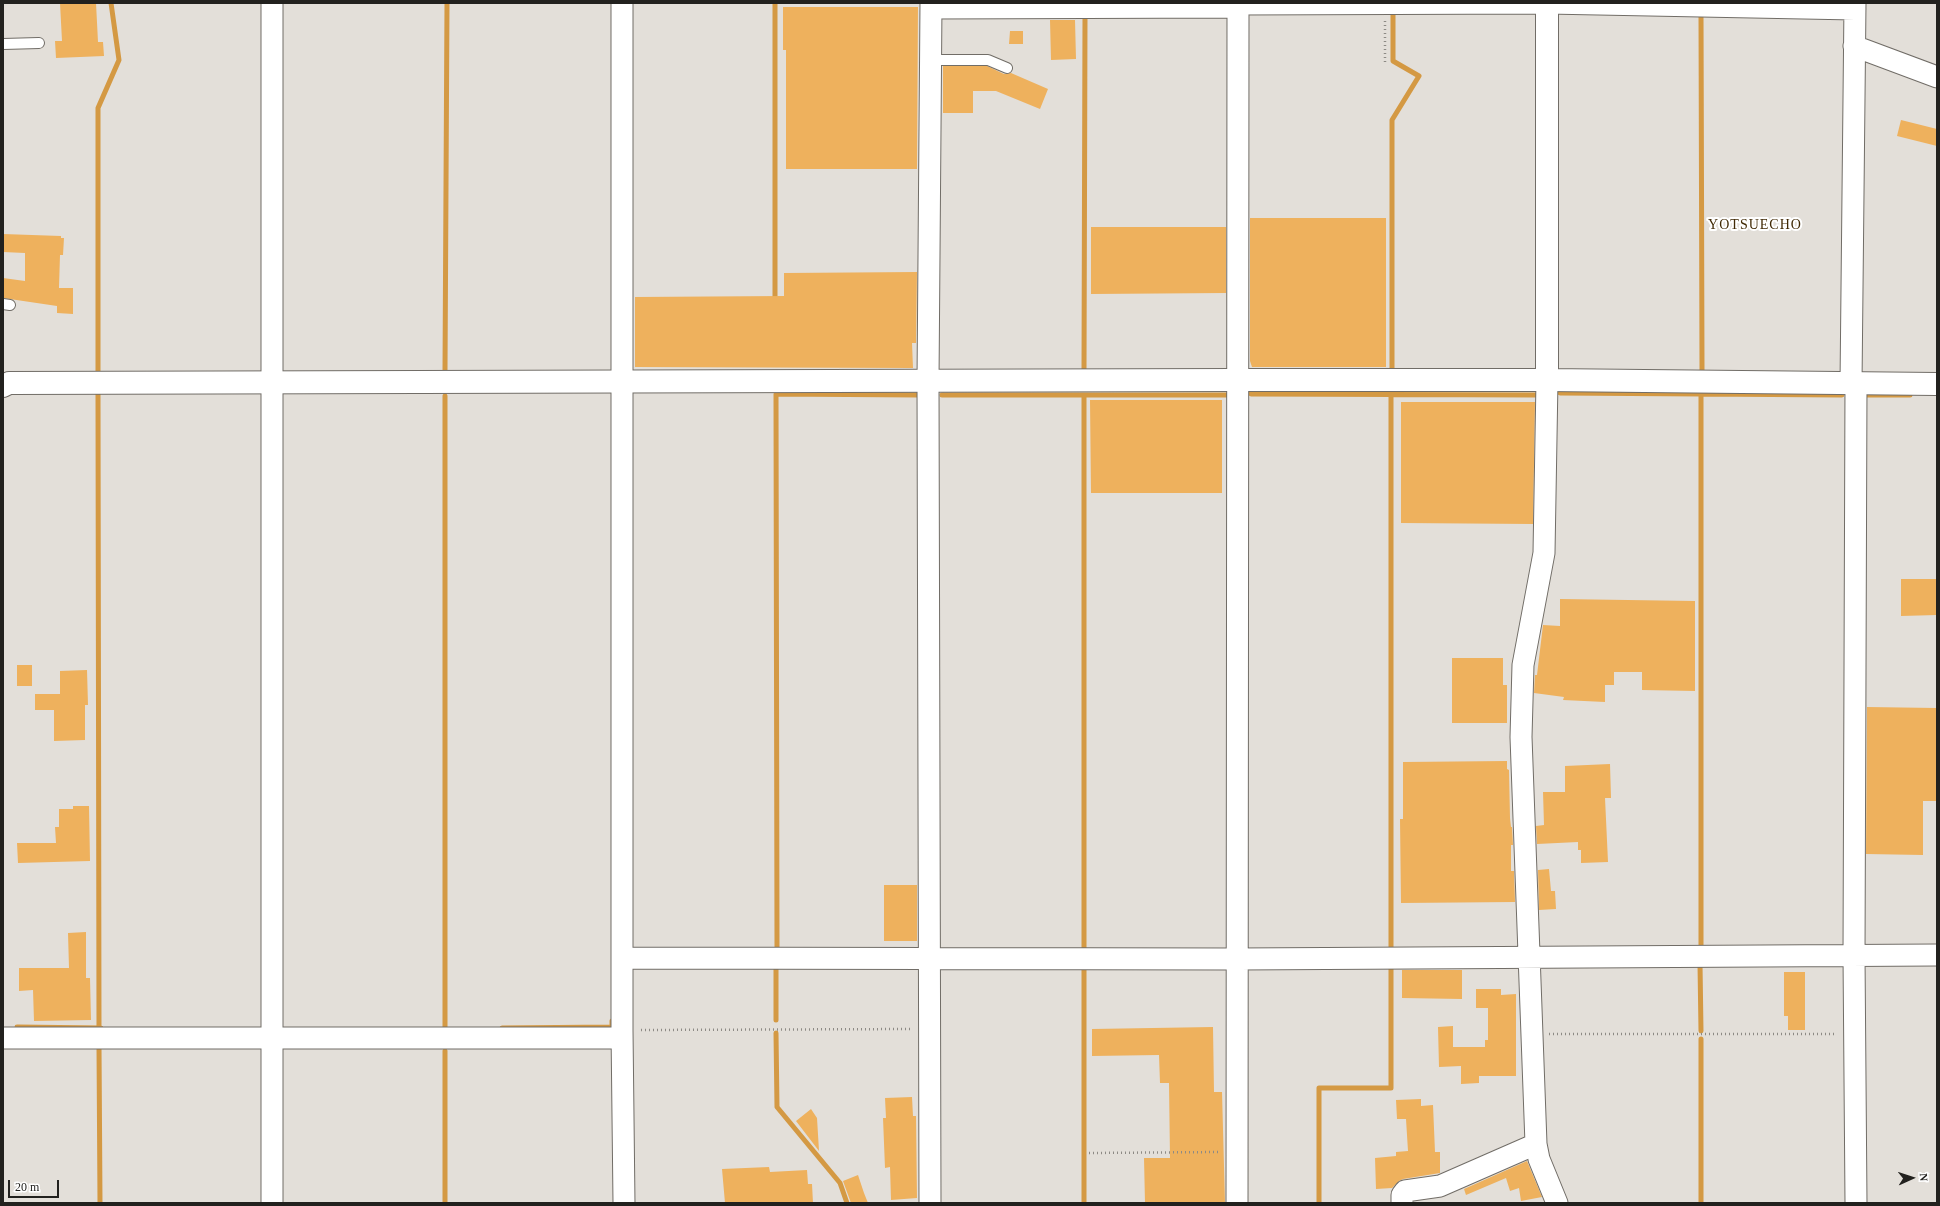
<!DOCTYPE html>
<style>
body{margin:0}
#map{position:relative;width:1940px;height:1206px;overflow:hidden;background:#e3dfd9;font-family:"Times New Roman",serif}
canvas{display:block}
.frame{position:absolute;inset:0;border:4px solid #22211e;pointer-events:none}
.north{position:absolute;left:1892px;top:1158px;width:40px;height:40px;-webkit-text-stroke:3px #fff;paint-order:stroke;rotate:87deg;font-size:11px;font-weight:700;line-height:16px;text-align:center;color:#22211e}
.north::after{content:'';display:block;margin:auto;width:14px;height:18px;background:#22211e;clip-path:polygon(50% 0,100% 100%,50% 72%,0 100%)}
.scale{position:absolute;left:8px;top:1180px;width:51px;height:18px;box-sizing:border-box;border:2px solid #22211e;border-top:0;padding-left:5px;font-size:12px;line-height:14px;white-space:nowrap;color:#22211e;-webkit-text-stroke:3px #fff;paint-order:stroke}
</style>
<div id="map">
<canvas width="1940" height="1206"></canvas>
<div class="frame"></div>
<div class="north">N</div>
<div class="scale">20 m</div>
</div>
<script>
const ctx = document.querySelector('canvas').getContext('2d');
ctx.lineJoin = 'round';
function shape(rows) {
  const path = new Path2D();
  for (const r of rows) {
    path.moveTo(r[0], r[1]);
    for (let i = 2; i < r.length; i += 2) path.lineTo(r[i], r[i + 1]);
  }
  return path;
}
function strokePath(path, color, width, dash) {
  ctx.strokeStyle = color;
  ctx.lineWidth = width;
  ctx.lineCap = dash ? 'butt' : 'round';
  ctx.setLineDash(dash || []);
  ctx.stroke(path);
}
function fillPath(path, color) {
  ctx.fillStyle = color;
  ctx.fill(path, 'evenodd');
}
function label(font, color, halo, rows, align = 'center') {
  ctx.font = font + ' "Times New Roman",serif';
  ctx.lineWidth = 4;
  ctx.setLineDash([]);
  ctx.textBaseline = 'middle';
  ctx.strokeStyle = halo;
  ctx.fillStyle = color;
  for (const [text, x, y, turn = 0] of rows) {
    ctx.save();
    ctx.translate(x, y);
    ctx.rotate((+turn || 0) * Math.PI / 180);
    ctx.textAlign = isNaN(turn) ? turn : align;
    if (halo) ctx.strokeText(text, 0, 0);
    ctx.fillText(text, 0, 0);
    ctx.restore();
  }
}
strokePath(shape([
 [775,3,775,302],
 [1701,14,1702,370],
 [1084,369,1085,16,1090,16],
 [1392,369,1392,120,1419,76,1393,61,1393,15],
 [445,370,447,3],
 [98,372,98,108,119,60,111,3],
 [98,392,99,1030],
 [1560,393,1842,395],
 [1251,394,1536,395],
 [942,395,1227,395],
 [1867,395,1910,395],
 [445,396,445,1030],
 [777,948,776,394,919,395],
 [1084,948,1084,395],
 [1391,948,1391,395],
 [1701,949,1701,394],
 [1084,964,1084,1203],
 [776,1020,776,964],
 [17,1027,101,1028],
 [502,1028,612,1027,612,1021],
 [1701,1031,1700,964,1704,964],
 [776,1033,777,1107,840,1183,847,1203],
 [1701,1039,1701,1203],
 [99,1046,100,1203],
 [445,1051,445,1203],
 [1319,1203,1319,1088,1391,1088,1391,965]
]), '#d49943', 5);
fillPath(shape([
 [60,3,96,3,98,42,103,42,104,56,56,58,55,41,62,41],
 [783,7,918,7,917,169,786,169,786,50,783,50],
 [1050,20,1075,20,1076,59,1051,60],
 [1010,31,1023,31,1023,44,1009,44],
 [943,66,987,66,1004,74,1011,73,1048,89,1040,109,996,91,973,91,973,113,943,113],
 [1901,120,1937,129,1937,146,1897,136],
 [1250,218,1386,218,1386,367,1252,367,1250,361],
 [1091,227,1226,227,1226,293,1091,294],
 [3,234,61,236,61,238,64,238,63,255,60,255,59,288,73,288,73,314,57,313,57,306,3,298,3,278,25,281,25,253,3,252],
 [917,272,916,343,912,343,913,368,635,367,635,297,784,296,784,273],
 [1090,400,1222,400,1222,493,1091,493],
 [1401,402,1535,402,1533,524,1401,523],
 [1901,579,1937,579,1937,615,1901,616],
 [1560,599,1695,601,1695,691,1642,690,1642,672,1614,672,1614,685,1605,685,1605,702,1563,700,1564,697,1534,693,1535,675,1537,675,1543,625,1560,626],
 [1452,658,1503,658,1503,685,1507,685,1507,723,1452,723],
 [17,665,32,665,32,686,17,686],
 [87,670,88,705,85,705,85,740,54,741,54,710,35,710,35,694,60,694,60,671],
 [1867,707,1937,708,1937,801,1923,801,1923,855,1866,854],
 [1507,761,1507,769,1509,770,1510,818,1511,827,1512,827,1513,845,1511,845,1511,871,1514,871,1515,902,1401,903,1400,819,1403,819,1403,762],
 [1610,764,1611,798,1605,798,1608,862,1581,863,1581,850,1578,850,1578,842,1537,844,1536,826,1544,825,1543,792,1565,792,1565,766],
 [73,806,89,806,90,861,18,863,17,843,56,843,55,827,59,827,59,809,73,809],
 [1549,869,1551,891,1555,891,1556,909,1539,910,1538,870],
 [884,885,917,885,917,941,884,941],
 [86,932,86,978,90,978,91,1020,34,1021,33,990,19,991,19,968,69,968,68,933],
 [1402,970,1462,970,1462,999,1402,998],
 [1784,972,1805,972,1805,1030,1788,1030,1788,1016,1784,1016],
 [1476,989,1501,989,1501,995,1516,994,1516,1076,1479,1076,1479,1083,1461,1084,1461,1066,1439,1067,1438,1027,1453,1026,1453,1047,1485,1047,1485,1040,1488,1040,1488,1008,1476,1008],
 [1213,1027,1214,1092,1222,1092,1225,1203,1145,1203,1144,1158,1170,1158,1169,1083,1160,1083,1159,1055,1092,1056,1092,1029],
 [912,1097,913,1116,916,1116,917,1198,891,1200,890,1167,885,1168,883,1118,886,1118,885,1098],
 [1421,1099,1421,1106,1433,1105,1435,1152,1440,1152,1440,1173,1403,1179,1399,1181,1392,1188,1376,1189,1375,1158,1396,1156,1396,1152,1408,1151,1406,1119,1397,1119,1396,1100],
 [811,1109,817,1118,819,1151,796,1121],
 [1527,1161,1542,1197,1521,1201,1519,1188,1510,1191,1506,1178,1466,1195,1464,1189],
 [769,1167,770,1172,807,1170,808,1184,812,1184,813,1203,725,1203,722,1169],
 [858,1175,864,1193,868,1203,851,1203,843,1181]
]), '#eeb15d');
const lane = shape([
 [3,44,39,43],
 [931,60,988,60,1007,68],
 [3,304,10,305]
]);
const street = shape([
 [272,3,272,1203],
 [622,3,622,1030,624,1203],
 [1238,4,1547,3,1855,9],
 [931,8,1238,7],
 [1854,46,1937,77],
 [1547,380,1544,553,1523,665,1521,737,1536,1144,1539,1159,1557,1203],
 [1851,384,1855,3],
 [1856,384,1854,955,1856,1203],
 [622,958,1238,959,1937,955],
 [3,1038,622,1038],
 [930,1203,928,381,931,3],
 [1237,1203,1238,3],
 [1402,1203,1402,1195,1405,1191,1440,1186,1536,1144]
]);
const secondary = shape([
 [1547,380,1547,3],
 [3,386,9,383,1237,380,1547,380,1937,384]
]);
strokePath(lane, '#716d67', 12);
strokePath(street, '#716d67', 23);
strokePath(secondary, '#716d67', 24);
strokePath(shape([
 [1385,21,1385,64],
 [641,1030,912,1029],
 [1549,1034,1836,1034],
 [1089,1153,1219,1152]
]), '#8d8a85', 2.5, [1, 3]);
strokePath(lane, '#fff', 10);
strokePath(street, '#fff', 21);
strokePath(secondary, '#fff', 22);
ctx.letterSpacing = '1px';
label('14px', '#402904', '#fff', [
 ["YOTSUECHO",1755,225]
]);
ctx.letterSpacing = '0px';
</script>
